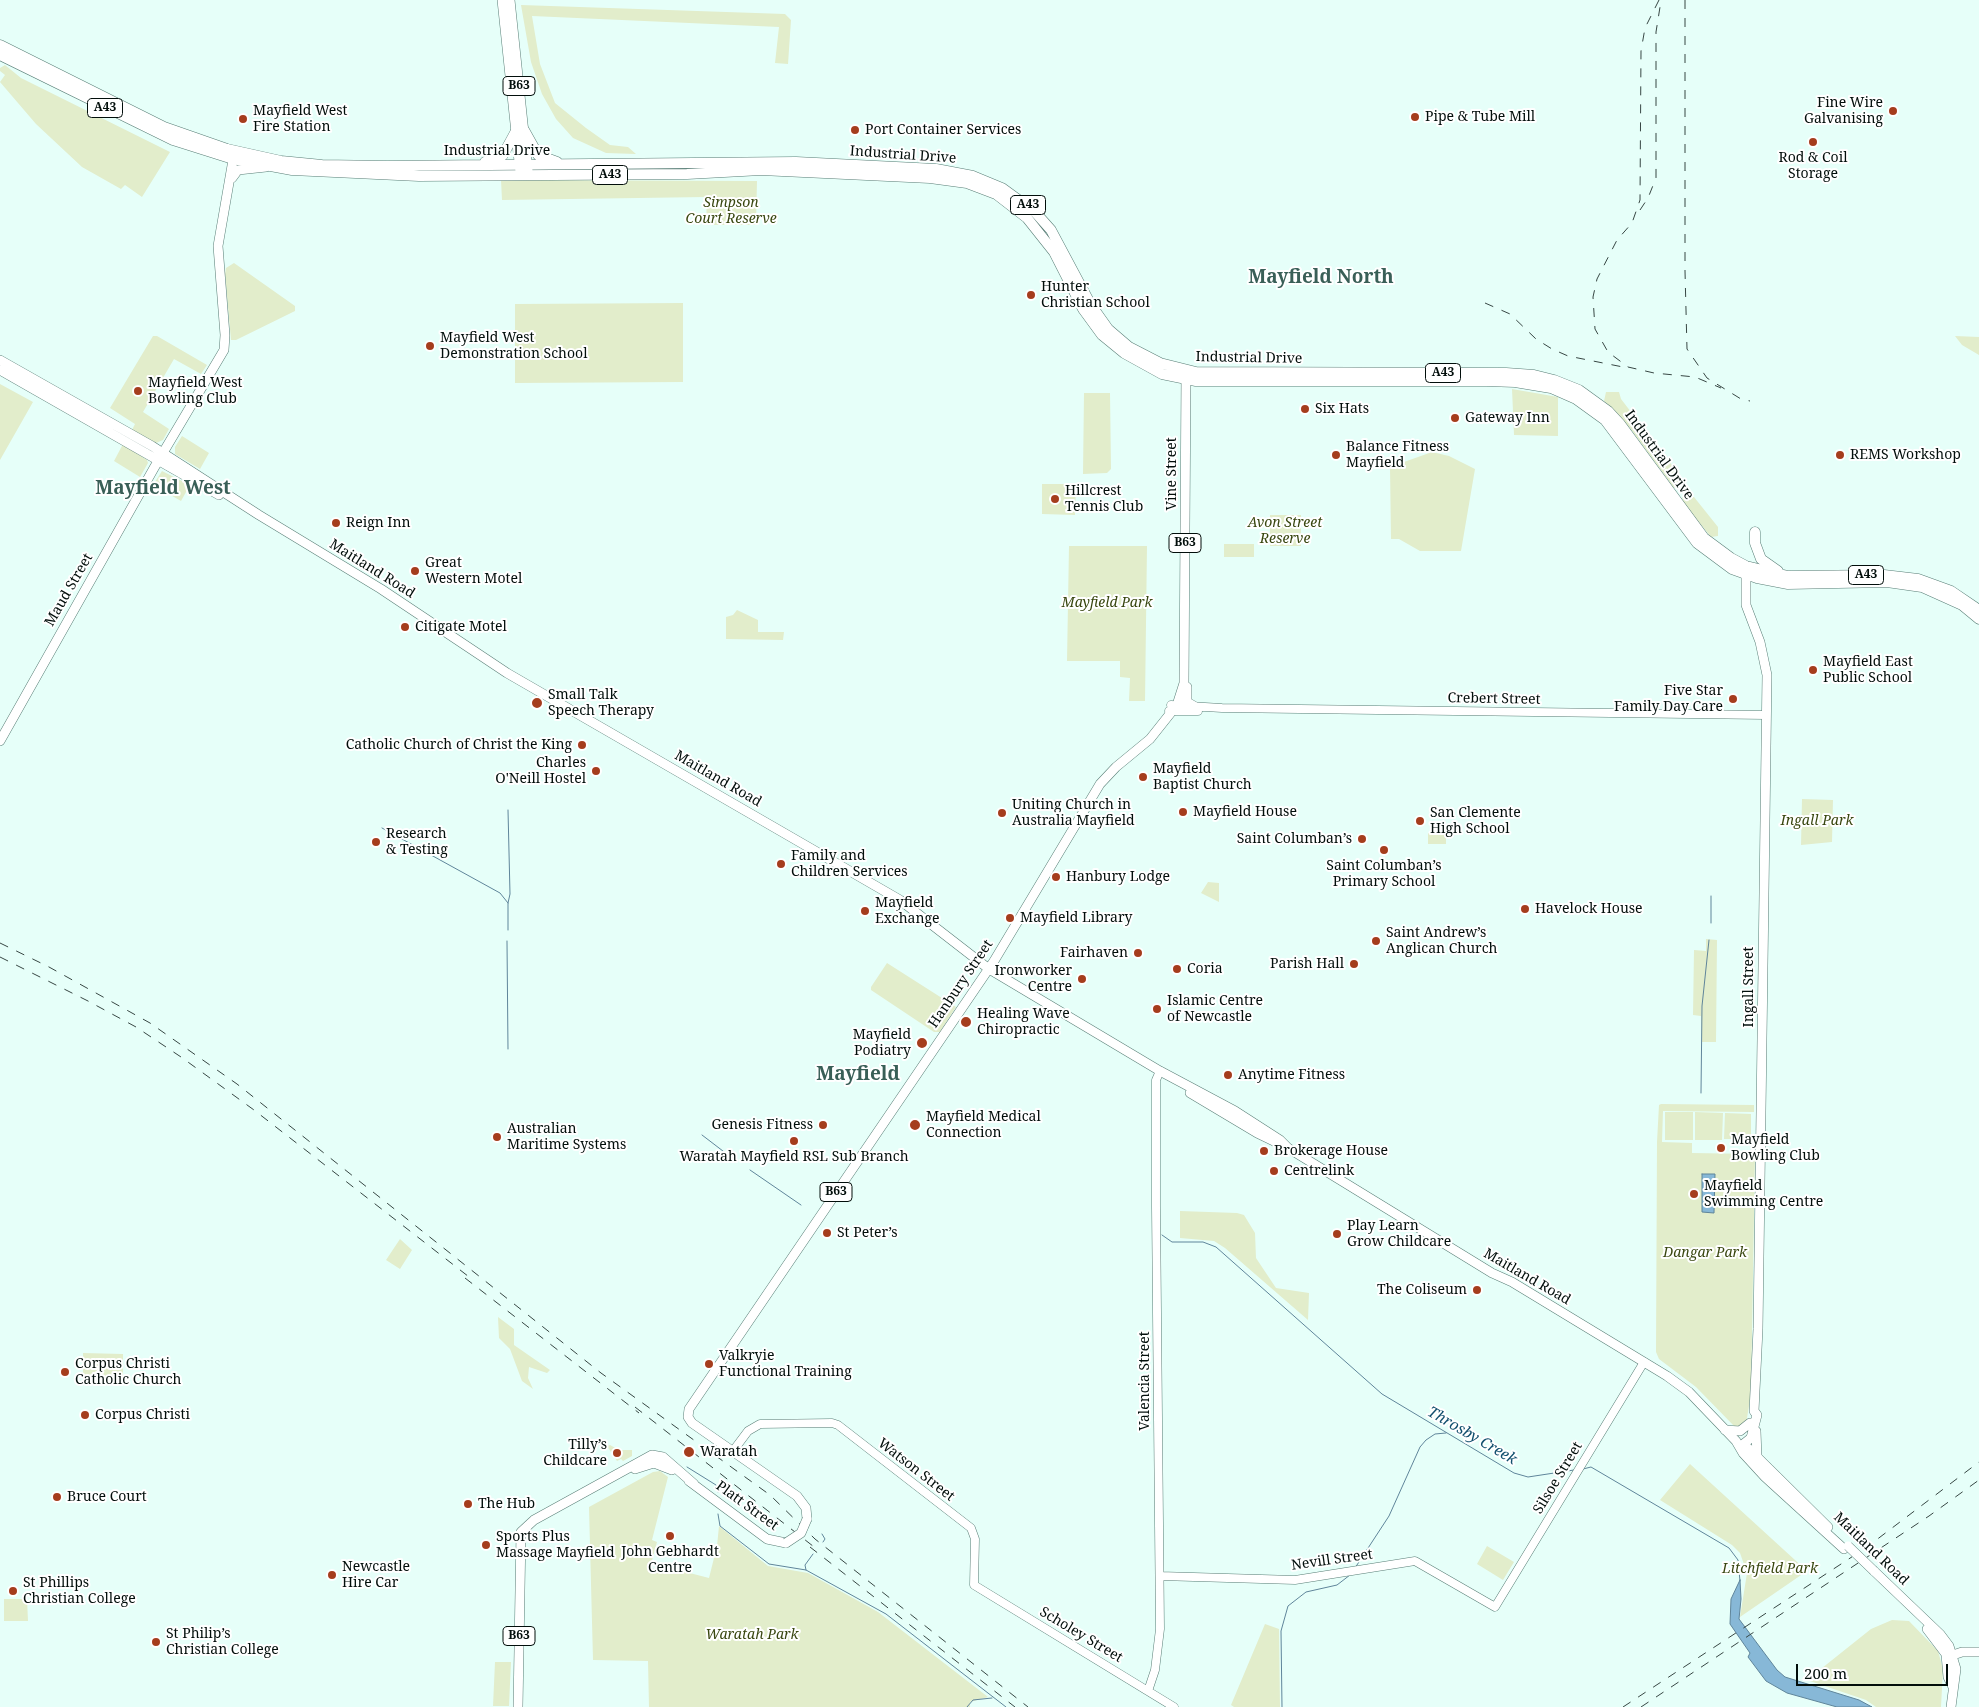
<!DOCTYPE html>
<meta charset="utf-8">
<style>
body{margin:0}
#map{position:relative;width:1979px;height:1707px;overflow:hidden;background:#e6fff9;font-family:"Noto Serif",serif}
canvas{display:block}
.scale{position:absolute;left:1796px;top:1664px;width:152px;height:22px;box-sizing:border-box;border:2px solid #020e0b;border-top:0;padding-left:6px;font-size:15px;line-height:18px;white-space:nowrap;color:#020e0b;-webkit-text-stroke:4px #fff;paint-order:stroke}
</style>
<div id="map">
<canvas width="1979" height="1707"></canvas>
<div class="scale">200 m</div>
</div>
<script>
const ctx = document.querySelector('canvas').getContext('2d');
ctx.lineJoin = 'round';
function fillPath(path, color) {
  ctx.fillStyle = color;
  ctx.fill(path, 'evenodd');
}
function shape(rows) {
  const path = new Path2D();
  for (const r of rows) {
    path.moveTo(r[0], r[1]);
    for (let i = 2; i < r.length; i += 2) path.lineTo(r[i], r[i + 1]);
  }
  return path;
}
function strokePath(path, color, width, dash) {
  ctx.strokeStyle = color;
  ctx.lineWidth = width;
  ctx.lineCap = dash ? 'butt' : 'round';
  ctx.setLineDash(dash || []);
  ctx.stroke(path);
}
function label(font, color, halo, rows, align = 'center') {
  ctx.font = font + ' "Noto Serif",serif';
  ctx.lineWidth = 4;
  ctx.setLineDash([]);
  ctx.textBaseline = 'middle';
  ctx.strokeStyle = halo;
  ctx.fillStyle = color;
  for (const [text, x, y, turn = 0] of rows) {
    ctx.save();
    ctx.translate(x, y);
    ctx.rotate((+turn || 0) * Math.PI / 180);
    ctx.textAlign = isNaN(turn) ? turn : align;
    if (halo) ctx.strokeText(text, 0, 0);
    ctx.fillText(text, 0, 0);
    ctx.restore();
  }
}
fillPath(shape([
 [521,5,785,14,791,20,788,64,775,63,779,27,532,16,540,64,555,103,586,128,610,145,628,147,636,154,606,153,573,138,556,119,542,94,531,62],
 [5,65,21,78,170,152,142,197,125,185,121,189,82,167,36,124,0,82,5,75,0,71,0,68],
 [501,180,757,181,756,225,707,225,706,197,502,200],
 [234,263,295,306,295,311,236,340,231,340,225,274,226,268],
 [683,303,683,382,515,383,515,304],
 [153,336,157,336,207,365,201,374,174,359,143,412,169,429,163,440,156,443,131,432,135,424,110,408],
 [1955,336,1979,337,1979,355,1962,345],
 [0,384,33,402,0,460],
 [1512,389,1558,397,1558,436,1514,435],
 [1606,392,1619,392,1621,399,1682,478,1683,482,1674,488,1630,428,1604,401],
 [1084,393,1110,393,1111,469,1107,473,1083,474],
 [182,436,209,453,200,469,175,454,175,447],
 [123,444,147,460,148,463,140,477,114,461],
 [1432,452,1449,456,1475,469,1461,551,1420,551,1399,539,1391,539,1390,467],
 [162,471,190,485,181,501,153,485],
 [1042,484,1076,484,1075,515,1042,514],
 [1682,497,1694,497,1718,527,1718,536,1711,537,1684,504],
 [1270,515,1301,515,1301,546,1270,546],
 [1224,544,1254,544,1254,557,1224,557],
 [1069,546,1147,546,1145,701,1129,701,1130,678,1120,677,1120,661,1067,661],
 [737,610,758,620,758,632,784,632,783,640,726,639,726,617,733,615],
 [1802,799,1833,800,1832,842,1801,845],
 [1428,833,1446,833,1446,844,1428,844],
 [1208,882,1219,883,1219,902,1201,893],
 [1706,939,1717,940,1716,1042,1702,1042,1701,1016,1693,1015,1694,950,1706,951],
 [887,963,956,1007,940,1032,934,1032,871,990,871,987],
 [1661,1104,1754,1105,1754,1112,1663,1111,1662,1142,1692,1143,1692,1153,1755,1154,1751,1394,1746,1424,1743,1427,1735,1427,1696,1387,1659,1359,1656,1352,1657,1142,1659,1105],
 [1665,1112,1693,1112,1693,1140,1665,1140],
 [1695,1112,1723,1113,1722,1140,1695,1140],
 [1725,1113,1751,1114,1751,1139,1724,1139],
 [1180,1211,1237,1213,1244,1215,1255,1233,1256,1258,1276,1288,1309,1293,1308,1320,1225,1248,1214,1241,1180,1238],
 [400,1239,412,1250,400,1269,386,1260],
 [498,1317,514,1329,514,1345,550,1370,547,1373,529,1367,528,1378,533,1389,522,1381,510,1349,499,1338],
 [83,1353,123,1354,123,1383,83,1382],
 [610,1445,619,1450,632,1450,632,1456,623,1461,621,1459,617,1461,607,1446],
 [1690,1464,1807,1571,1740,1617,1747,1573,1740,1553,1732,1545,1660,1500],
 [660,1471,668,1477,652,1540,657,1542,650,1568,677,1574,678,1570,709,1578,717,1546,719,1526,768,1566,808,1573,878,1612,988,1697,970,1702,970,1707,649,1707,648,1661,593,1660,589,1507,653,1472],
 [1487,1546,1514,1562,1503,1580,1477,1564],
 [4,1599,27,1599,28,1621,4,1621],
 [1892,1620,1909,1621,1938,1651,1943,1669,1941,1707,1876,1707,1866,1700,1807,1680,1871,1629],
 [1265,1624,1279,1629,1280,1707,1234,1707,1231,1705],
 [495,1662,511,1662,509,1706,493,1706]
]), '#e2edcb');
const water = shape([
 [1702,1174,1715,1174,1714,1213,1702,1212,1702,1174],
 [1740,1580,1741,1599,1739,1619,1777,1670,1785,1677,1859,1700,1872,1707,1837,1707,1787,1693,1766,1681,1748,1657,1750,1653,1730,1624,1731,1599,1740,1580]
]);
fillPath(water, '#87b8d7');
strokePath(water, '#5f859a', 1);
strokePath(shape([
 [508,810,510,894,508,903,508,930],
 [382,828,500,893,508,903],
 [1711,923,1711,896],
 [507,941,508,1049],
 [1701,1093,1702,1006,1709,940],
 [702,1135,736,1161],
 [750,1170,801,1205],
 [1162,1235,1172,1242,1203,1242,1216,1247,1382,1394,1514,1473,1528,1477,1574,1470],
 [687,1467,716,1485,718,1492],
 [1583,1469,1591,1467,1729,1548,1738,1560,1740,1581],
 [718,1514,720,1526,769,1564,806,1570,886,1614,1006,1707],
 [822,1534,825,1539,823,1542],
 [1355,1568,1389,1516,1420,1447,1426,1440,1435,1434,1446,1433],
 [806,1570,805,1565,813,1554],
 [967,1707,973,1700,992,1698],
 [1282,1707,1281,1631,1288,1606,1306,1592,1337,1585,1350,1575]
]), '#5f859a', 1);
const tertiary = shape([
 [1171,705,1222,708,1766,715],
 [1169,711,1198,711],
 [733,1451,748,1431,760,1424,832,1423,838,1425,971,1528,975,1539,974,1585,1174,1707],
 [1160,1576,1295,1580,1415,1561,1495,1607,1644,1362],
 [1148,1691,1155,1670,1160,1629,1156,1207,1156,1080,1160,1071]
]);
const secondary = shape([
 [232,178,238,170,266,167],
 [0,741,154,468,224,350,225,335,218,246,234,154],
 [1725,1430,1740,1431,1750,1423],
 [1756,1431,1757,1458],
 [1741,1446,1751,1438,1757,1415,1754,1411,1758,1329,1767,675,1760,642,1746,605,1746,569],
 [1947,1657,1962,1652,1979,1652]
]);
const primary = shape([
 [502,0,520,171],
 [510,0,528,171],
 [0,360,152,446,259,515,381,589,507,673,900,900,989,969,1160,1071,1235,1111,1280,1140,1288,1148],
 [0,370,219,495],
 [1187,687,1187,702,1194,706],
 [1190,1093,1257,1133,1288,1148,1492,1273,1512,1282,1667,1376,1689,1392,1736,1441,1743,1453,1765,1477,1844,1549],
 [1741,1446,1748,1448,1828,1527],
 [635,1469,654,1463,672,1470],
 [689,1481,767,1539,786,1543],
 [807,1519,806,1508,797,1496,692,1423,688,1417,689,1409,994,961,1100,784,1116,767,1150,739,1177,705,1184,683,1186,373],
 [1874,1571,1940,1634,1949,1646,1956,1669,1951,1707],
 [1927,1629,1946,1654,1948,1677,1953,1687],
 [518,1707,521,1532,534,1520,652,1455,663,1457,694,1484]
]);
const trunk = shape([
 [0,45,164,127,227,149,281,161,322,165,387,166,796,162,936,169,973,176,1002,188,1035,212,1051,230,1091,305,1108,329,1129,347,1160,363,1196,372,1506,373,1534,375,1554,380,1579,390,1608,411,1620,424,1704,538,1731,558,1746,566,1788,576,1884,575,1918,579,1951,591,1979,610],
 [0,55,173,140,233,159,292,170,419,176,687,174,761,170,930,178,967,183,996,194,1027,218,1054,252,1083,309,1102,335,1124,353,1162,374,1196,381,1487,381,1515,382,1551,388,1576,399,1605,420,1697,543,1732,569,1757,578,1788,584,1887,582,1922,587,1962,605,1979,619],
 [524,130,538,155,557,162],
 [485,162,503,155,516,131],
 [1755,532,1755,543,1761,559,1778,571]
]);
strokePath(tertiary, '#587e76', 9);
strokePath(secondary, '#587e76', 10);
strokePath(primary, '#587e76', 10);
strokePath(trunk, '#587e76', 11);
strokePath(tertiary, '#fff', 8);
strokePath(secondary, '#fff', 9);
strokePath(primary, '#fff', 9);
strokePath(trunk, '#fff', 10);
strokePath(shape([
 [1659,0,1645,28,1641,51,1640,200,1632,223,1617,240,1597,279,1593,297,1595,329,1608,352,1628,367,1654,373,1695,377,1721,388],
 [1685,0,1685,271,1687,349,1707,378,1741,399,1750,401],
 [1640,210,1648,198,1656,178,1656,32,1660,7],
 [1485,303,1510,314,1536,339,1552,349,1568,356,1623,367],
 [0,943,49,967,150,1023,237,1084,601,1373,770,1495,815,1539,1028,1707],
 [0,957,88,1001,136,1027,181,1057,254,1110,473,1280],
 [465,1278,639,1413],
 [635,1407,818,1550],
 [810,1547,1015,1707],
 [1623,1707,1867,1547,1979,1462],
 [1641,1707,1929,1516,1979,1480]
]), '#374643', 1, [9, 9]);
const primaryBridge = shape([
 [786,1543,801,1533,807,1519],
 [1848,1546,1874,1571]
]);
strokePath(primaryBridge, '#587e76', 10, []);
strokePath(primaryBridge, '#fff', 9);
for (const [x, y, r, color] of [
 [1893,111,5,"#a53d1d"],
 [1415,117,5,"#a53d1d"],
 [243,119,5,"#a53d1d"],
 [855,130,5,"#a53d1d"],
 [1813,142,5,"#a53d1d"],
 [1031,295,5,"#a53d1d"],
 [430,346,5,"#a53d1d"],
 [138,391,5,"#a53d1d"],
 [1305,409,5,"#a53d1d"],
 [1455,418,5,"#a53d1d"],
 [1336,455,5,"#a53d1d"],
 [1840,455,5,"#a53d1d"],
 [1055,499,5,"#a53d1d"],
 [336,523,5,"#a53d1d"],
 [415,571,5,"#a53d1d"],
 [405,627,5,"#a53d1d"],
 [1813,670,5,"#a53d1d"],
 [1733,699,5,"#a53d1d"],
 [537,703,6,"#a53d1d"],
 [582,745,5,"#a53d1d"],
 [596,771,5,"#a53d1d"],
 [1143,777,5,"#a53d1d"],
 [1183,812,5,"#a53d1d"],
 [1002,813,5,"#a53d1d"],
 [1420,821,5,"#a53d1d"],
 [1362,839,5,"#a53d1d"],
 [376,842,5,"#a53d1d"],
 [1384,850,5,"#a53d1d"],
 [781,864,5,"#a53d1d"],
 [1056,877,5,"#a53d1d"],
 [1525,909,5,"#a53d1d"],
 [865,911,5,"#a53d1d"],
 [1010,918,5,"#a53d1d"],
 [1376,941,5,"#a53d1d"],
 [1138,953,5,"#a53d1d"],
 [1354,964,5,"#a53d1d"],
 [1177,969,5,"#a53d1d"],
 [1082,979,5,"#a53d1d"],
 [1157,1009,5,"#a53d1d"],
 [966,1022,6,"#a53d1d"],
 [922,1043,6,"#a53d1d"],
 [1228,1075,5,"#a53d1d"],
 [823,1125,5,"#a53d1d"],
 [915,1125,6,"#a53d1d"],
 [497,1137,5,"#a53d1d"],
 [794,1141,5,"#a53d1d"],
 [1721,1148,5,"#a53d1d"],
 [1264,1151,5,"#a53d1d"],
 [1274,1171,5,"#a53d1d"],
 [1694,1194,5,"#a53d1d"],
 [827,1233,5,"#a53d1d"],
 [1337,1234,5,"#a53d1d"],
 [1477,1290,5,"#a53d1d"],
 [709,1364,5,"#a53d1d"],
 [65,1372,5,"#a53d1d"],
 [85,1415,5,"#a53d1d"],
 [689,1452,6,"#a53d1d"],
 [617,1453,5,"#a53d1d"],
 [57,1497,5,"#a53d1d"],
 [468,1504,5,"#a53d1d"],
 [670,1536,5,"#a53d1d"],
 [486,1545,5,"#a53d1d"],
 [332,1575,5,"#a53d1d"],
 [13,1591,5,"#a53d1d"],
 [156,1642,5,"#a53d1d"]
]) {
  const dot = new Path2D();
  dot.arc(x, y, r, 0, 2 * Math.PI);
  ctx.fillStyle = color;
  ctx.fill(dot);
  strokePath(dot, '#fff', 2);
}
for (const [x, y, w] of [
 [519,86,32],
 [105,108,35],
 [610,175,35],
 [1028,205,35],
 [1443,373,35],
 [1185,543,32],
 [1866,575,35],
 [836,1192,32],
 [519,1636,32]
]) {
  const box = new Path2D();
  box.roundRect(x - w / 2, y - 9.5, w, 19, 4);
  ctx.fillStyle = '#fff';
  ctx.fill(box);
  strokePath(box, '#020e0b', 1);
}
label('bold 12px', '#020e0b', null, [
 ["B63",519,86],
 ["A43",105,108],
 ["A43",610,175],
 ["A43",1028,205],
 ["A43",1443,373],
 ["B63",1185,543],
 ["A43",1866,575],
 ["B63",836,1192],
 ["B63",519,1636]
]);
label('14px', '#020e0b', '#fff', [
 ["Fine Wire",1883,103,"right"],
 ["Galvanising",1883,119,"right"],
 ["Mayfield West",253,111],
 ["Fire Station",253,127],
 ["Pipe & Tube Mill",1425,117],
 ["Port Container Services",865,130],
 ["Rod & Coil",1813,158,"center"],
 ["Storage",1813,174,"center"],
 ["Hunter",1041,287],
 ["Christian School",1041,303],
 ["Mayfield West",440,338],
 ["Demonstration School",440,354],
 ["Mayfield West",148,383],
 ["Bowling Club",148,399],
 ["Six Hats",1315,409],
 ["Gateway Inn",1465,418],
 ["Balance Fitness",1346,447],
 ["Mayfield",1346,463],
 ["REMS Workshop",1850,455],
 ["Hillcrest",1065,491],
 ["Tennis Club",1065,507],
 ["Reign Inn",346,523],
 ["Great",425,563],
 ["Western Motel",425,579],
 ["Citigate Motel",415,627],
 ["Mayfield East",1823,662],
 ["Public School",1823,678],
 ["Five Star",1723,691,"right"],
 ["Family Day Care",1723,707,"right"],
 ["Small Talk",548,695],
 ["Speech Therapy",548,711],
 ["Catholic Church of Christ the King",572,745,"right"],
 ["Charles",586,763,"right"],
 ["O'Neill Hostel",586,779,"right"],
 ["Mayfield",1153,769],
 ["Baptist Church",1153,785],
 ["Uniting Church in",1012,805],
 ["Australia Mayfield",1012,821],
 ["Mayfield House",1193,812],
 ["San Clemente",1430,813],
 ["High School",1430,829],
 ["Research",386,834],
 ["& Testing",386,850],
 ["Saint Columban’s",1352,839,"right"],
 ["Family and",791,856],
 ["Children Services",791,872],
 ["Saint Columban’s",1384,866,"center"],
 ["Primary School",1384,882,"center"],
 ["Hanbury Lodge",1066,877],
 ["Mayfield",875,903],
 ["Exchange",875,919],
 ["Havelock House",1535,909],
 ["Mayfield Library",1020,918],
 ["Saint Andrew’s",1386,933],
 ["Anglican Church",1386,949],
 ["Fairhaven",1128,953,"right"],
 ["Parish Hall",1344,964,"right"],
 ["Coria",1187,969],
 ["Ironworker",1072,971,"right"],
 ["Centre",1072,987,"right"],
 ["Islamic Centre",1167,1001],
 ["of Newcastle",1167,1017],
 ["Healing Wave",977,1014],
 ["Chiropractic",977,1030],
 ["Mayfield",911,1035,"right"],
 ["Podiatry",911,1051,"right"],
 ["Anytime Fitness",1238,1075],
 ["Mayfield Medical",926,1117],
 ["Connection",926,1133],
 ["Genesis Fitness",813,1125,"right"],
 ["Australian",507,1129],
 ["Maritime Systems",507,1145],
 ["Mayfield",1731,1140],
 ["Bowling Club",1731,1156],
 ["Brokerage House",1274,1151],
 ["Waratah Mayfield RSL Sub Branch",794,1157,"center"],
 ["Centrelink",1284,1171],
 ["Mayfield",1704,1186],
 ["Swimming Centre",1704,1202],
 ["Play Learn",1347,1226],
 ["Grow Childcare",1347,1242],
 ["St Peter’s",837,1233],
 ["The Coliseum",1467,1290,"right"],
 ["Valkryie",719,1356],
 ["Functional Training",719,1372],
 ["Corpus Christi",75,1364],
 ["Catholic Church",75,1380],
 ["Corpus Christi",95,1415],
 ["Tilly’s",607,1445,"right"],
 ["Childcare",607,1461,"right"],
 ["Waratah",700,1452],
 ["Bruce Court",67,1497],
 ["The Hub",478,1504],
 ["Sports Plus",496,1537],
 ["Massage Mayfield",496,1553],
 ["John Gebhardt",670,1552,"center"],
 ["Centre",670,1568,"center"],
 ["Newcastle",342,1567],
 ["Hire Car",342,1583],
 ["St Phillips",23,1583],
 ["Christian College",23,1599],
 ["St Philip’s",166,1634],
 ["Christian College",166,1650]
], 'left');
label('14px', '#020e0b', '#fff', [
 ["Industrial Drive",497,151],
 ["Industrial Drive",903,155,4],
 ["Industrial Drive",1249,358,1],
 ["Industrial Drive",1659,455,54],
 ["Vine Street",1172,474,-90],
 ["Maitland Road",372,569,32],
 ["Maud Street",69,590,-60],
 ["Crebert Street",1494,699,1],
 ["Maitland Road",718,779,30],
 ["Hanbury Street",961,984,-56],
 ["Ingall Street",1749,987,-90],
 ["Maitland Road",1527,1277,30],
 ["Valencia Street",1145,1381,-90],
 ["Watson Street",916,1470,38],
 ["Silsoe Street",1558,1478,-59],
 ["Platt Street",747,1506,36],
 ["Maitland Road",1871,1549,44],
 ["Nevill Street",1332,1560,-8],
 ["Scholey Street",1081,1635,31]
]);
label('italic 14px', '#38460f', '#fff', [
 ["Simpson",731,203],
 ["Court Reserve",731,219],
 ["Avon Street",1285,523],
 ["Reserve",1285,539],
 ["Mayfield Park",1107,603],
 ["Ingall Park",1817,821],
 ["Dangar Park",1705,1253],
 ["Litchfield Park",1770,1569],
 ["Waratah Park",752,1635]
]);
label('italic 15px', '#124f6e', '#fff', [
 ["Throsby Creek",1472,1436,30]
]);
label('bold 19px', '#395f57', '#fff', [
 ["Mayfield North",1321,278],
 ["Mayfield West",163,489],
 ["Mayfield",858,1075]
]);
</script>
